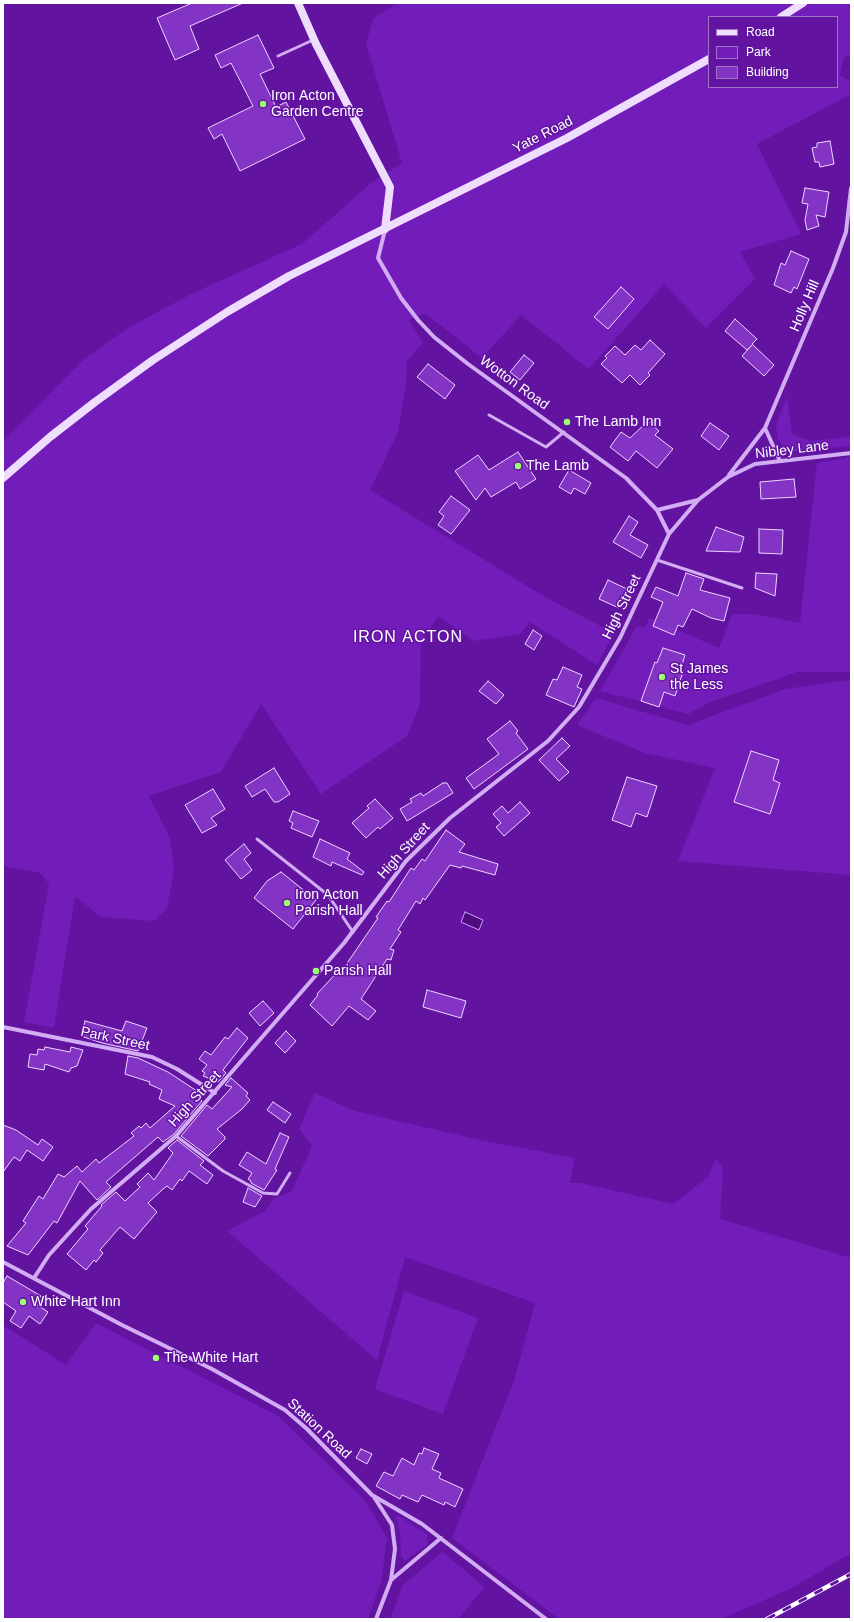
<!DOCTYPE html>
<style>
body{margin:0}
#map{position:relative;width:854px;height:1622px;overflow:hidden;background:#6214a0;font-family:Arial,sans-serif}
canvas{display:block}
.frame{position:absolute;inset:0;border:4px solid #fff;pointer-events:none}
.legend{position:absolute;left:708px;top:16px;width:130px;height:72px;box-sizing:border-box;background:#6214a0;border:1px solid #a172c6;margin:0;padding:5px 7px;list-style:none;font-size:12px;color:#fff}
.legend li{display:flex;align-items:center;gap:8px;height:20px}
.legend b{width:20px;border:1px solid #a172c6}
</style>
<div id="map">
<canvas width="854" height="1622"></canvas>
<div class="frame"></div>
<ul class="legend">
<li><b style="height:5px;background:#efddfd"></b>Road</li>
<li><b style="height:11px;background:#721cba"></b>Park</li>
<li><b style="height:11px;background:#8334c4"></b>Building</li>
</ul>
</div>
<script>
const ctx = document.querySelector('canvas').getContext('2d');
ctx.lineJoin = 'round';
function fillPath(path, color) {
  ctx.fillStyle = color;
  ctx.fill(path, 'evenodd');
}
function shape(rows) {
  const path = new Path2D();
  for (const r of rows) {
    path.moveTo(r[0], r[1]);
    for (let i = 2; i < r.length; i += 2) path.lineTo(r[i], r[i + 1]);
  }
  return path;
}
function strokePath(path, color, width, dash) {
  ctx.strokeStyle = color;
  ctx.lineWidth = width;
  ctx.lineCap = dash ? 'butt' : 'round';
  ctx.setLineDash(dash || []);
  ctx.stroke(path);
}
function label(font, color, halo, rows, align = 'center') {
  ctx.font = font + ' Arial,sans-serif';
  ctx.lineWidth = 3;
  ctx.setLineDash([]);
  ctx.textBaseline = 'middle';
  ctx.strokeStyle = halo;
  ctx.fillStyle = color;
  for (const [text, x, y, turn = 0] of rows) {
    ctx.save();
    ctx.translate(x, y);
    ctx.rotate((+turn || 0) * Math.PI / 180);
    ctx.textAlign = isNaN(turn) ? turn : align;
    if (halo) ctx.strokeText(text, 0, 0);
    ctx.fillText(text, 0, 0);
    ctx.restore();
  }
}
fillPath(shape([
 [397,3,851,3,851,54,844,57,840,75,850,81,849,95,757,144,801,234,740,252,755,279,706,328,664,284,589,369,521,315,482,358,425,313,409,320,423,343,407,361,406,386,398,432,370,490,545,597,614,633,597,665,530,622,520,634,474,641,438,616,421,641,420,704,407,736,321,794,261,704,221,772,149,796,170,838,174,869,167,909,154,921,101,917,75,896,54,1028,24,1022,49,884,40,873,3,866,3,441,85,358,130,327,193,293,302,244,370,184,402,163,366,44,373,19],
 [709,17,837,17,837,87,709,87],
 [787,396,792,434,811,441,851,437,851,446,787,452,778,439,776,425],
 [851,457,851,672,797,672,708,703,688,714,600,691,637,626,645,628,649,618,719,648,732,614,754,614,800,623,817,463],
 [851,680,851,875,678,861,715,768,645,753,577,725,596,698,688,725,785,689],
 [315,1093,355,1111,480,1140,575,1158,570,1183,581,1183,673,1204,708,1177,716,1158,723,1169,720,1219,851,1258,851,1553,792,1588,721,1619,559,1619,452,1538,514,1381,535,1303,405,1257,377,1360,227,1231,265,1211,274,1199,292,1191,312,1146,299,1129],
 [404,1291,478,1318,443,1414,375,1389],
 [96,1323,278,1416,364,1499,387,1538,381,1582,368,1619,3,1619,3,1325,66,1365],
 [397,1515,427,1534,428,1544,405,1561,401,1556,400,1533,396,1517],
 [442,1552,485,1587,459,1618,461,1619,390,1619,403,1585]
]), '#721cba');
const water = shape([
 [465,912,483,920,479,930,461,922,465,912]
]);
fillPath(water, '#4c0c7d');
strokePath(water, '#cd9ff7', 1);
const building = shape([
 [192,3,243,3,190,26,199,49,175,60,157,18,192,3],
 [258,35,274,68,260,74,276,107,286,102,305,139,240,171,222,134,214,139,208,128,253,106,231,63,221,68,215,55,258,35],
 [830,141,834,164,820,167,819,162,815,162,812,148,817,147,817,143,830,141],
 [805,188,829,192,825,217,816,215,819,226,807,230,805,220,808,204,802,203,805,188],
 [791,251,809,259,797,289,794,287,791,293,774,285,781,263,785,265,791,251],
 [621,287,634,299,608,329,594,317,621,287],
 [735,319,757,339,752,344,774,365,764,376,742,356,752,345,747,350,725,331,735,319],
 [650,340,665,354,648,373,650,375,640,385,630,375,622,383,601,364,607,358,605,356,615,346,625,355,635,345,641,350,650,340],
 [524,355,534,363,520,380,510,372,524,355],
 [428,364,455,385,445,399,417,377,428,364],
 [648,421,659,431,655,435,673,449,657,468,636,451,628,461,610,447,621,432,630,438,648,421],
 [710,423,729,436,719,450,701,436,710,423],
 [518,452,536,479,520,489,516,482,491,497,485,488,476,500,455,471,478,455,489,470,518,452],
 [569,470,591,483,585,494,574,488,571,494,559,487,569,470],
 [794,479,796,497,761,499,760,482,794,479],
 [451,496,470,510,451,534,438,525,444,516,439,512,451,496],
 [629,516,638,522,630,535,648,545,641,558,613,542,629,516],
 [716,527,744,537,740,552,706,551,716,527],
 [759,529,783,530,782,554,759,553,759,529],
 [686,573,704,579,700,590,730,598,724,621,711,618,692,609,683,627,678,625,674,635,653,626,663,602,651,597,656,587,678,596,686,573],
 [756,573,777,574,775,596,755,588,756,573],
 [608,580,627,589,619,608,599,599,608,580],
 [533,630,542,636,534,650,525,644,533,630],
 [663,648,685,655,680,671,683,672,675,696,664,692,659,707,641,701,655,662,657,663,663,648],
 [563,667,582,675,577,687,582,689,574,707,546,695,553,679,557,680,563,667],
 [488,681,504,695,496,704,479,691,488,681],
 [510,721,518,731,516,733,528,749,474,789,466,778,499,754,487,739,510,721],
 [562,738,570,746,556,759,569,772,559,781,539,760,562,738],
 [751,751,779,760,773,780,780,783,770,814,734,802,751,751],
 [274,768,290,794,278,802,274,802,265,789,252,797,245,786,274,768],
 [627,777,657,786,647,817,636,813,631,827,612,820,627,777],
 [443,783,447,783,453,793,407,821,400,809,412,802,410,799,421,793,423,796,443,783],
 [213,789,225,809,211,818,217,825,202,833,185,805,213,789],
 [375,799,393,818,380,829,378,827,366,838,352,823,369,808,367,806,375,799],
 [520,802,530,813,504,836,496,827,501,823,493,814,502,806,508,813,520,802],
 [293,811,319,821,312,837,291,828,293,823,289,821,293,811],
 [446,830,465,844,459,852,498,864,495,875,462,866,461,868,450,865,425,900,423,898,420,904,416,901,398,930,401,932,390,949,394,950,391,960,387,959,361,999,376,1011,368,1020,349,1006,332,1026,310,1005,318,995,317,994,339,970,341,972,378,918,376,917,387,901,389,902,411,868,414,870,422,859,425,861,446,830],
 [320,839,350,853,347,859,364,872,362,875,332,862,331,866,313,857,320,839],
 [244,844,251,853,244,859,252,870,241,879,225,860,244,844],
 [281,872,316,900,293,929,254,898,267,881,281,872],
 [427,990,466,1001,461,1018,423,1007,427,990],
 [263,1001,274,1013,260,1026,249,1013,263,1001],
 [85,1021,122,1031,126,1021,147,1028,138,1051,102,1043,81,1036,85,1021],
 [237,1028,248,1038,223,1070,226,1073,218,1082,203,1076,205,1073,202,1071,207,1065,199,1059,205,1051,211,1055,225,1037,228,1039,237,1028],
 [286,1031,296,1041,285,1053,275,1043,286,1031],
 [45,1047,70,1052,71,1047,83,1050,77,1066,71,1068,69,1072,45,1064,44,1070,28,1067,30,1054,37,1055,38,1049,44,1050,45,1047],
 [128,1056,138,1058,168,1072,200,1093,197,1097,202,1101,174,1134,163,1142,158,1137,106,1182,111,1187,97,1200,80,1181,57,1223,54,1221,28,1255,7,1246,26,1223,23,1221,39,1196,43,1199,58,1174,64,1177,77,1166,82,1172,96,1159,99,1163,134,1136,131,1133,139,1126,141,1128,146,1123,150,1128,175,1106,159,1099,162,1090,149,1084,150,1082,125,1074,128,1056],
 [231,1078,248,1093,246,1096,250,1100,242,1109,217,1129,225,1137,225,1139,208,1156,181,1136,207,1105,212,1109,232,1087,225,1085,231,1078],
 [273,1102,291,1114,285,1123,267,1110,273,1102],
 [3,1125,16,1130,38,1145,42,1139,53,1147,43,1161,27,1150,20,1161,14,1157,3,1172,3,1125],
 [280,1133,289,1137,275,1169,277,1170,264,1190,251,1183,251,1181,248,1179,252,1173,239,1165,247,1152,266,1164,280,1133],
 [177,1140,204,1161,200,1165,213,1175,207,1184,189,1171,182,1181,180,1179,172,1190,167,1186,163,1189,148,1203,157,1212,134,1239,120,1227,100,1250,103,1253,96,1262,94,1260,86,1270,67,1254,88,1229,85,1226,102,1206,101,1205,116,1192,125,1201,140,1187,137,1184,148,1173,154,1180,173,1153,168,1148,177,1140],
 [248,1188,262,1196,255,1207,243,1202,248,1188],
 [7,1276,41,1296,36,1304,48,1312,40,1324,29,1316,21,1328,10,1321,16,1311,3,1302,3,1283,7,1276],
 [424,1448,439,1454,432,1469,441,1473,439,1478,463,1489,455,1507,445,1502,444,1505,422,1495,418,1502,402,1495,400,1499,376,1486,384,1472,393,1476,402,1458,414,1465,419,1453,422,1454,424,1448],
 [361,1449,372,1454,367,1464,356,1458,361,1449]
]);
fillPath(building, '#8334c4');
strokePath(building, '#ebd6fd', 1);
strokePath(shape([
 [278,56,313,40],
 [489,415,546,447,564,432],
 [657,560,742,588],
 [257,839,328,895,353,932],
 [176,1136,223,1171,263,1193,277,1194,290,1173]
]), '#d3adf4', 3);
strokePath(shape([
 [385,230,378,258,401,298,418,320,434,337,468,364,626,478,657,510,669,534],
 [765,428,780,461],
 [729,475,765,428,833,268,846,232,851,188],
 [657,510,698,500],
 [3,1027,152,1057,177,1069,215,1093],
 [3,1262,122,1325,212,1369,285,1410,307,1429,372,1495,422,1524,546,1619],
 [34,1278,49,1255,91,1209,176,1136,344,943,406,861,450,818,548,741,579,707,620,638,669,534,698,500,728,477,755,464,851,453],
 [374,1497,392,1525,395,1549,391,1580,376,1619],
 [391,1580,441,1538]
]), '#d3adf4', 4);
strokePath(shape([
 [298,3,316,44,390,187,385,229],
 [781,17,803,3],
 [3,478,50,437,95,402,153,360,227,312,289,276,567,138,709,59]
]), '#efddfd', 8);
const rail = shape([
 [767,1619,851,1574]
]);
strokePath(rail, '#fff', 4.5);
strokePath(rail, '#6214a0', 3, [9]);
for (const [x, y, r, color] of [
 [263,104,4,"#9bff70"],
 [567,422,4,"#9bff70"],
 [518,466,4,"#9bff70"],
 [662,677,4,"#9bff70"],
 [287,903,4,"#9bff70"],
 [316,971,4,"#9bff70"],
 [23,1302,4,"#9bff70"],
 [156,1358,4,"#9bff70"]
]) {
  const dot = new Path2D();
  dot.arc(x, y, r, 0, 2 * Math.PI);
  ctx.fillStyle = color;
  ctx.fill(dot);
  strokePath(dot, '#6214a0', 1.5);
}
label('14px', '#fff', '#6214a0', [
 ["Iron Acton",271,96],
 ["Garden Centre",271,112],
 ["The Lamb Inn",575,422],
 ["The Lamb",526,466],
 ["St James",670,669],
 ["the Less",670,685],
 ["Iron Acton",295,895],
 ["Parish Hall",295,911],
 ["Parish Hall",324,971],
 ["White Hart Inn",31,1302],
 ["The White Hart",164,1358]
], 'left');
label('14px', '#fff', '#6214a0', [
 ["Yate Road",543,135,-27],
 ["Holly Hill",805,306,-67],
 ["Wotton Road",514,383,36],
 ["Nibley Lane",792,450,-7],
 ["High Street",622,607,-64],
 ["High Street",404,851,-48],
 ["Park Street",115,1039,12],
 ["High Street",195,1099,-48],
 ["Station Road",319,1429,43]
]);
ctx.letterSpacing = '1px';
label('16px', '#fff', '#6214a0', [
 ["IRON ACTON",408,638]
]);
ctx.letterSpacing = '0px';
</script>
